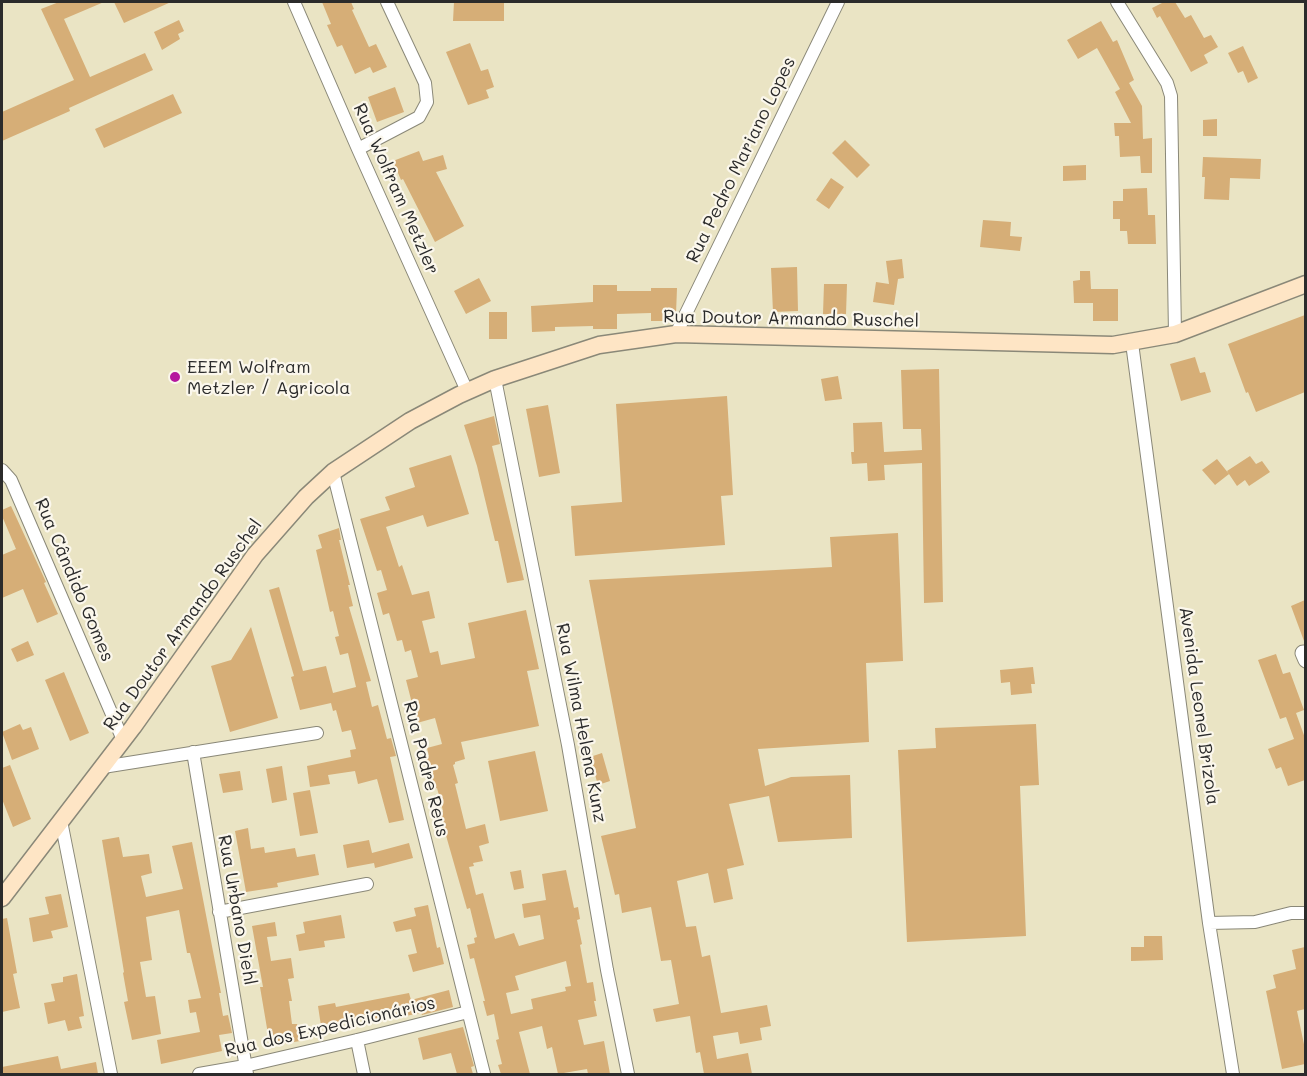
<!DOCTYPE html>
<meta charset="utf-8">
<style>
body{margin:0}
#map{position:relative;width:1307px;height:1076px;overflow:hidden;background:#eae4c4;font-family:Mali,sans-serif}
canvas{display:block}
.frame{position:absolute;inset:0;border:3px solid #2b2b2b;pointer-events:none}
</style>
<div id="map">
<canvas width="1307" height="1076"></canvas>
<div class="frame"></div>
</div>
<script>
const ctx = document.querySelector('canvas').getContext('2d');
ctx.lineJoin = 'round';
function fillPath(path, color) {
  ctx.fillStyle = color;
  ctx.fill(path, 'evenodd');
}
function shape(rows) {
  const path = new Path2D();
  for (const r of rows) {
    path.moveTo(r[0], r[1]);
    for (let i = 2; i < r.length; i += 2) path.lineTo(r[i], r[i + 1]);
  }
  return path;
}
function strokePath(path, color, width, dash) {
  ctx.strokeStyle = color;
  ctx.lineWidth = width;
  ctx.lineCap = dash ? 'butt' : 'round';
  ctx.setLineDash(dash || []);
  ctx.stroke(path);
}
function label(font, color, halo, rows, align = 'center') {
  ctx.font = font + ' Mali,sans-serif';
  ctx.lineWidth = 4.5;
  ctx.setLineDash([]);
  ctx.textBaseline = 'middle';
  ctx.strokeStyle = halo;
  ctx.fillStyle = color;
  for (const [text, x, y, turn = 0] of rows) {
    ctx.save();
    ctx.translate(x, y);
    ctx.rotate((+turn || 0) * Math.PI / 180);
    ctx.textAlign = isNaN(turn) ? turn : align;
    if (halo) ctx.strokeText(text, 0, 0);
    ctx.fillText(text, 0, 0);
    ctx.restore();
  }
}
fillPath(shape([
 [59,2,104,2,64,19,90,77,145,53,153,70,69,108,70,111,2,141,2,112,74,80,41,9],
 [114,2,171,2,124,23],
 [322,2,351,2,354,9,352,10,369,47,376,44,387,67,373,73,370,67,355,74,342,45,337,47,327,25,331,24],
 [454,2,504,2,504,21,453,21],
 [1164,2,1175,2,1185,18,1191,15,1204,38,1211,35,1218,47,1204,55,1208,63,1191,72,1160,16,1157,18,1152,8],
 [179,20,184,31,178,34,180,39,162,50,154,32],
 [1101,21,1113,42,1117,40,1134,80,1129,83,1142,106,1143,139,1152,138,1152,173,1141,173,1140,156,1120,157,1119,136,1115,136,1114,123,1131,123,1115,92,1120,89,1097,48,1078,59,1067,40],
 [470,43,481,71,488,69,494,87,486,90,489,98,468,105,446,52],
 [1243,46,1258,78,1248,83,1243,71,1238,73,1228,53],
 [395,87,404,112,377,122,368,97],
 [173,94,182,113,104,148,95,129],
 [1217,119,1217,136,1203,136,1203,120],
 [845,140,870,165,857,178,832,153],
 [419,151,423,161,443,155,447,169,436,172,464,226,435,242,403,179,401,180,393,161],
 [1203,157,1261,159,1260,179,1230,178,1229,200,1204,199,1205,177,1202,177],
 [1086,165,1086,180,1063,181,1063,166],
 [831,178,844,187,829,209,816,200],
 [1147,188,1148,215,1155,215,1156,244,1128,244,1127,231,1120,231,1120,219,1113,219,1113,201,1123,201,1123,189],
 [983,220,1011,222,1010,236,1022,237,1020,251,980,247],
 [902,259,904,278,898,279,894,305,873,302,876,282,889,284,886,261],
 [797,267,798,311,773,312,771,268],
 [1080,271,1090,271,1091,289,1118,289,1118,321,1093,321,1093,303,1074,303,1073,281,1080,280],
 [479,278,491,301,466,314,454,291],
 [824,284,847,284,846,314,823,314],
 [593,285,617,285,617,291,651,291,651,288,677,288,676,314,673,321,651,321,651,313,617,314,617,329,593,329,593,326,555,327,555,331,532,332,531,306,593,302],
 [489,312,507,312,507,339,489,339],
 [1305,315,1305,392,1256,412,1248,392,1246,393,1228,344],
 [1195,357,1200,373,1205,372,1211,392,1181,401,1170,364],
 [939,369,943,602,924,603,922,463,884,465,885,480,868,481,867,463,852,464,851,452,854,452,853,423,882,422,884,452,922,450,921,429,903,429,901,370],
 [838,376,842,399,825,401,821,379],
 [727,396,733,495,721,496,725,545,575,556,571,506,622,502,616,404],
 [548,405,560,473,539,477,526,409],
 [494,416,500,444,492,446,524,580,507,583,498,541,495,541,477,466,464,425],
 [451,455,469,514,427,527,423,515,386,527,399,567,402,565,412,595,429,591,435,618,422,621,430,653,438,651,441,665,475,658,468,623,526,610,539,669,527,671,539,726,461,742,465,759,455,762,455,764,453,765,458,783,455,784,466,829,485,824,489,843,479,846,483,861,473,863,474,866,469,867,476,895,483,893,495,939,514,933,519,946,544,939,540,915,524,918,522,904,546,900,542,874,566,870,574,908,578,907,580,919,577,920,582,944,580,945,587,983,593,982,596,1001,594,1001,597,1016,578,1020,584,1045,604,1041,610,1074,588,1074,587,1069,558,1074,552,1047,547,1049,542,1026,519,1032,530,1074,501,1074,498,1065,502,1064,496,1040,499,1039,494,1014,487,1016,483,1001,485,1001,474,958,470,959,467,945,475,943,474,938,477,937,470,908,467,909,445,832,440,833,435,813,443,811,437,788,431,790,425,757,429,756,427,748,442,744,435,718,417,723,406,680,418,677,411,650,405,652,402,640,397,641,389,613,383,615,377,593,387,590,381,570,377,571,360,519,390,510,385,497,415,487,409,468],
 [566,961,571,986,565,987,566,991,531,999,533,1009,511,1014,506,993,519,990,515,976],
 [1250,456,1256,464,1262,461,1270,472,1249,486,1245,480,1237,486,1227,471],
 [1217,459,1229,474,1215,485,1202,470],
 [11,506,46,582,44,583,58,614,37,623,23,589,2,598,2,555,16,549,2,516,2,510],
 [339,528,341,540,339,540,350,585,348,585,353,606,349,607,371,681,366,682,372,707,378,705,387,739,391,738,396,756,390,757,404,820,389,823,377,779,358,784,355,771,328,775,330,784,310,787,307,766,351,757,350,750,356,749,351,730,342,732,336,710,333,711,331,703,300,710,291,677,294,676,269,590,279,587,303,671,326,666,333,693,356,687,348,653,340,655,335,637,339,636,333,611,330,612,316,550,322,548,318,535],
 [898,533,903,661,866,663,869,742,758,749,765,786,791,777,850,775,852,838,778,842,769,796,729,804,744,865,727,869,733,899,714,903,708,873,677,881,686,927,696,926,702,957,710,955,721,1013,767,1005,771,1026,760,1028,762,1040,740,1044,738,1032,713,1036,717,1059,748,1053,752,1074,704,1074,700,1052,696,1053,690,1016,656,1022,653,1009,679,1004,671,960,661,961,651,907,622,913,619,894,615,895,601,836,636,828,589,580,832,567,830,537],
 [1305,600,1305,641,1304,641,1291,606],
 [251,627,278,718,230,732,211,666,231,660],
 [28,641,34,655,17,662,11,649],
 [1276,654,1283,674,1290,672,1304,710,1296,713,1305,738,1305,780,1288,786,1281,767,1276,769,1268,749,1294,739,1286,717,1280,719,1258,660],
 [1033,667,1035,684,1031,684,1032,693,1011,695,1010,682,1001,683,1000,670],
 [64,672,89,733,70,741,45,680],
 [20,724,23,730,31,727,39,749,12,760,2,732],
 [1036,724,1039,785,1020,786,1026,936,907,942,898,750,936,748,935,728],
 [535,751,548,811,500,821,488,761],
 [602,753,610,781,598,785,593,768,591,769,587,758],
 [10,765,31,819,13,827,2,799,2,768],
 [282,766,287,800,272,803,266,769],
 [240,771,243,790,223,793,219,774],
 [310,790,318,833,300,836,293,793],
 [248,828,251,849,264,847,265,853,295,848,297,857,315,854,319,875,277,883,278,887,246,892,235,831],
 [119,837,123,857,149,854,152,873,141,876,146,897,183,889,172,846,192,842,221,993,219,993,223,1016,228,1015,232,1033,219,1035,222,1051,161,1064,157,1040,200,1032,196,1012,190,1013,188,1000,201,998,190,953,187,953,179,910,146,917,152,960,140,962,146,997,155,996,161,1034,132,1040,124,1002,128,1001,123,973,124,972,102,840],
 [369,840,372,853,409,843,413,858,375,868,374,863,347,868,343,845],
 [521,870,524,888,514,890,510,872],
 [61,894,68,927,51,931,53,938,33,942,29,918,49,914,45,897],
 [428,905,437,948,440,947,444,964,413,972,408,955,417,953,411,929,396,932,393,922,416,916,414,908],
 [341,915,345,938,324,941,325,947,299,951,296,935,305,933,303,922],
 [7,918,17,973,13,974,20,1008,2,1012,2,919],
 [275,922,277,936,267,937,271,961,291,958,294,978,288,979,292,1001,289,1001,292,1024,297,1024,300,1041,270,1046,260,987,263,987,252,926],
 [1144,936,1162,936,1163,960,1131,961,1131,947,1144,947],
 [1305,947,1305,1009,1297,1011,1305,1049,1305,1064,1282,1069,1266,991,1276,988,1273,975,1296,969,1292,950],
 [77,974,84,1016,79,1017,82,1028,68,1031,65,1020,48,1024,44,1003,55,1001,51,984,63,982,63,977],
 [449,990,453,1007,422,1015,421,1013,364,1024,363,1019,321,1026,318,1006,335,1003,336,1007,409,993,411,1000],
 [463,1027,474,1066,471,1067,473,1074,457,1074,451,1053,423,1060,418,1038],
 [58,1056,61,1069,96,1062,98,1074,2,1074,2,1067]
]), '#d6ae77');
const minor = shape([
 [294,2,358,149,467,391],
 [1117,2,1167,83,1171,96,1175,334],
 [358,149,419,117,427,102,425,83,387,2],
 [676,334,838,2],
 [1132,343,1209,923,1233,1074],
 [495,379,568,745,607,970,628,1074],
 [2,470,11,480,123,740],
 [333,472,484,1074],
 [193,752,247,1074],
 [103,767,317,733],
 [61,821,111,1074],
 [219,912,367,884],
 [1209,923,1255,922,1291,913,1306,913],
 [357,1040,364,1074],
 [199,1074,245,1066,357,1040,468,1012]
]);
const tertiary = shape([
 [1306,653,1303,653,1306,660]
]);
const secondary = shape([
 [2,898,133,727,255,555,306,497,333,472,410,421,459,395,495,379,599,345,676,334,1113,345,1175,334,1306,284]
]);
strokePath(minor, '#8a8878', 14);
strokePath(tertiary, '#8a8878', 17);
strokePath(secondary, '#8a8878', 19);
strokePath(minor, '#fff', 12);
strokePath(tertiary, '#fff', 15);
strokePath(secondary, '#fee5c5', 16);
for (const [x, y, r, color] of [
 [175,377,6,"#b5179e"]
]) {
  const dot = new Path2D();
  dot.arc(x, y, r, 0, 2 * Math.PI);
  ctx.fillStyle = color;
  ctx.fill(dot);
  strokePath(dot, '#fbf7ec', 2);
}
label('18px', '#2b2b2b', '#fbf7ec', [
 ["Rua Pedro Mariano Lopes",741,160,-64],
 ["Rua Wolfram Metzler",396,189,66],
 ["Rua Doutor Armando Ruschel",791,319,1],
 ["Rua Cândido Gomes",74,580,67],
 ["Rua Doutor Armando Ruschel",183,625,-54],
 ["Avenida Leonel Brizola",1199,706,82],
 ["Rua Wilma Helena Kunz",581,723,79],
 ["Rua Padre Reus",426,769,76],
 ["Rua Urbano Diehl",237,910,80],
 ["Rua dos Expedicionários",330,1027,-13]
]);
label('18px', '#2b2b2b', '#fbf7ec', [
 ["EEEM Wolfram",187,367],
 ["Metzler / Agricola",187,388]
], 'left');
</script>
